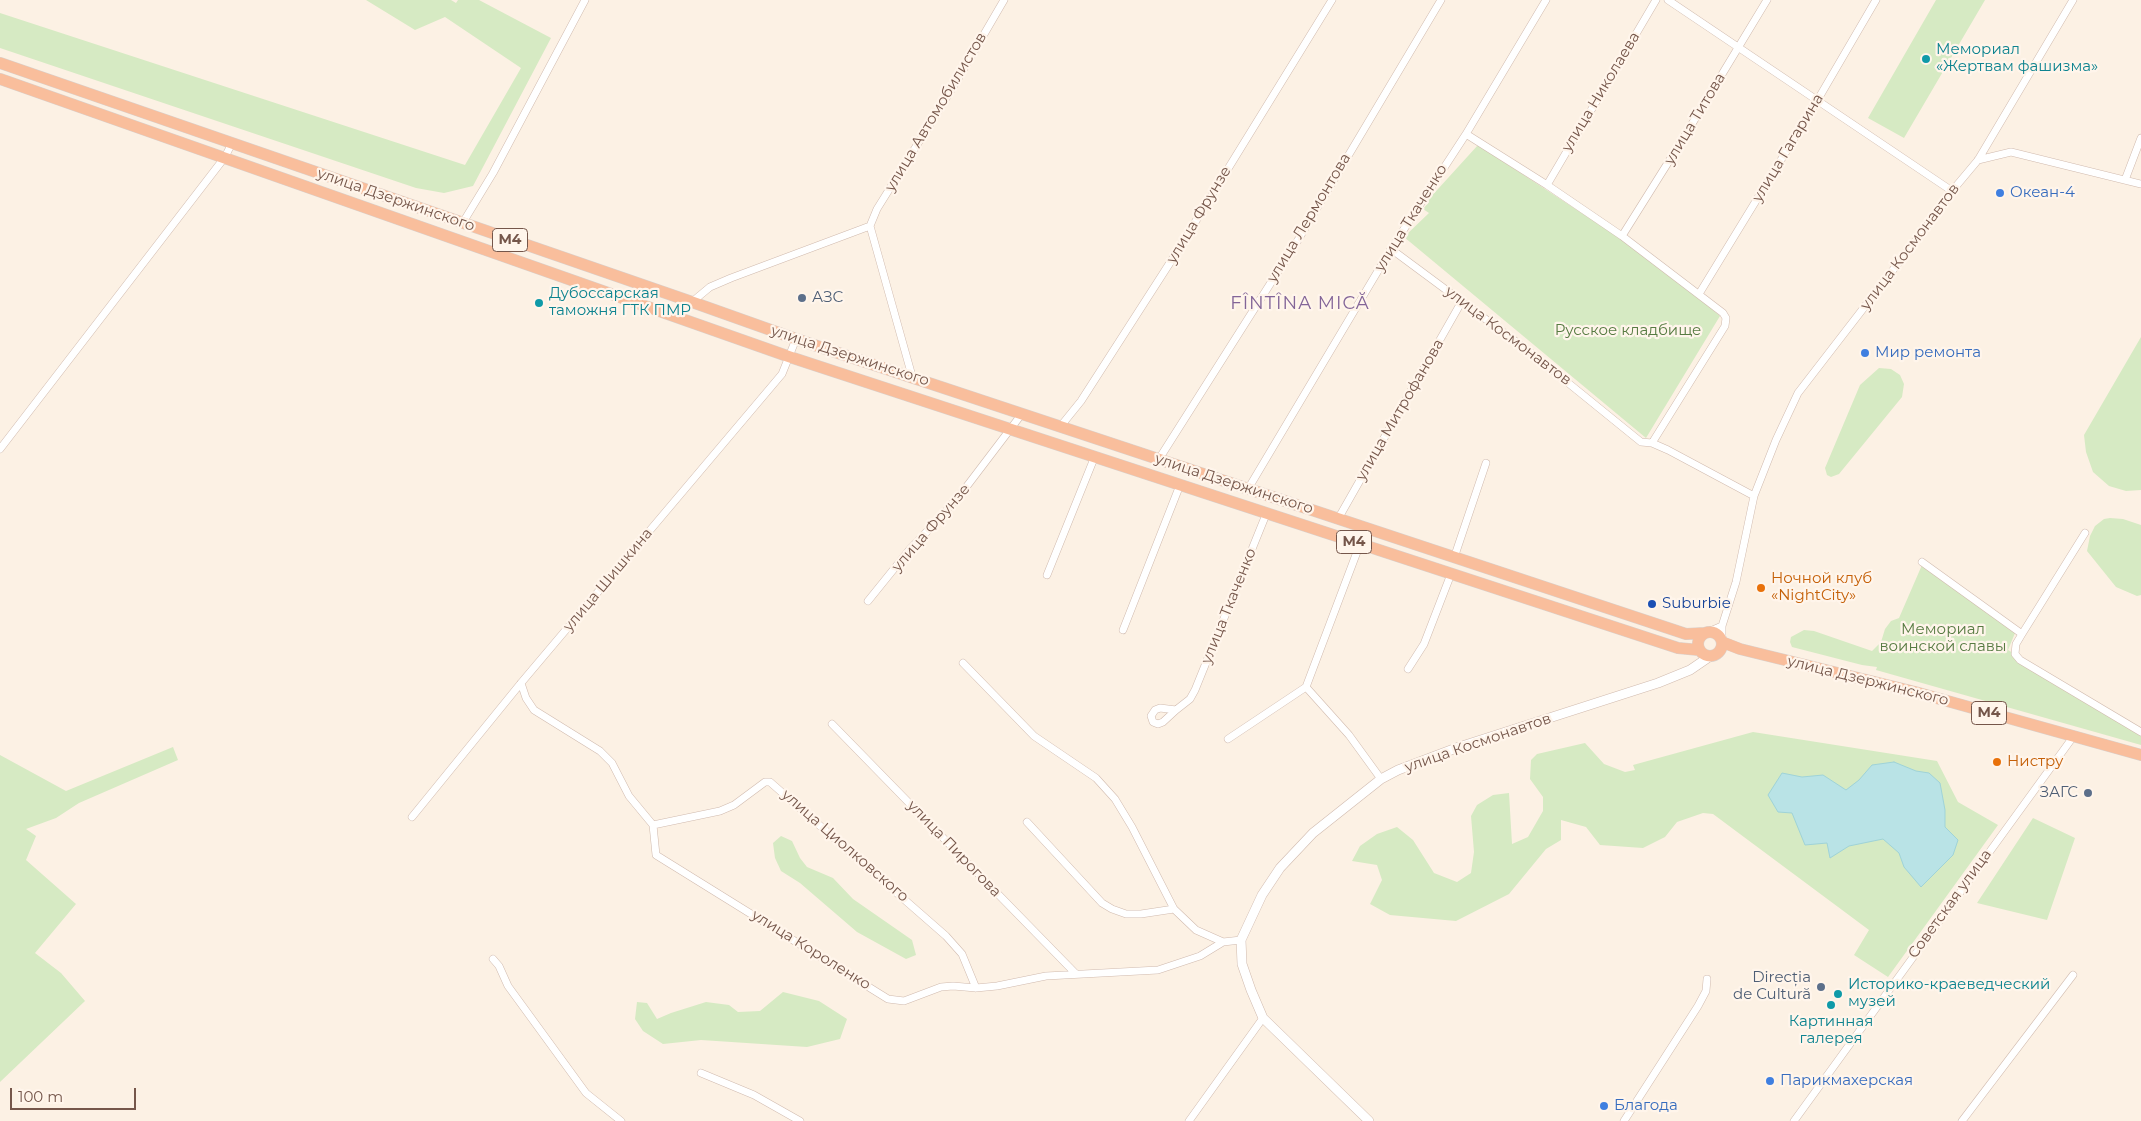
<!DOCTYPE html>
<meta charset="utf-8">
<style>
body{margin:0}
#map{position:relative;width:2141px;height:1121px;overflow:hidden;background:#fcf1e4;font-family:Montserrat,sans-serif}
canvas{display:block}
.scale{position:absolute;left:10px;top:1088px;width:126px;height:22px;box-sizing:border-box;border:2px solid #75564a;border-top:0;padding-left:6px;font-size:15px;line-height:18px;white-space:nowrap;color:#75564a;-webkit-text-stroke:4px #fff5eb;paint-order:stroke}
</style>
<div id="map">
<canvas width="2141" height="1121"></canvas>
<div class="scale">100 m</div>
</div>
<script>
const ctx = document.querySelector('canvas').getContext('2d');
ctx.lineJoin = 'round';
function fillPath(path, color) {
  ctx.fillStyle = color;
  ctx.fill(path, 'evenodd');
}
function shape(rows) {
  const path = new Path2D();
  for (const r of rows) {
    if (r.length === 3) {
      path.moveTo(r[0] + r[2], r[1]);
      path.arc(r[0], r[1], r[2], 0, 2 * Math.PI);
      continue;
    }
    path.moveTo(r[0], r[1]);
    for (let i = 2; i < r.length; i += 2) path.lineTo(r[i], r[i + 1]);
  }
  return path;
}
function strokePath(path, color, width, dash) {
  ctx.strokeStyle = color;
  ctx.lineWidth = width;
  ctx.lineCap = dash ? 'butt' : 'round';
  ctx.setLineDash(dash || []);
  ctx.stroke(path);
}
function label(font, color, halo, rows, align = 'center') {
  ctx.font = font + ' Montserrat,sans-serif';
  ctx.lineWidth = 4.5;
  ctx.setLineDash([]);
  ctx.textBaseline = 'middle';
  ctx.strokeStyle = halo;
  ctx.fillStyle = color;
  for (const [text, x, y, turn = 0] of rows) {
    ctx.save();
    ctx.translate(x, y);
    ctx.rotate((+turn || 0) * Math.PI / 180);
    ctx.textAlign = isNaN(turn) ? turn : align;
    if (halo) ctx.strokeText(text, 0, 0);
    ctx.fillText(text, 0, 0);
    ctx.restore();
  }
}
fillPath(shape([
 [366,0,451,0,456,3,458,0,479,0,551,38,473,186,444,193,416,188,0,48,0,13,465,165,521,68,445,17,415,30],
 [1936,0,1985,0,1904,138,1868,118],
 [1478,145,1609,231,1669,272,1720,316,1646,438,1404,237,1429,213,1423,209,1429,202,1428,200],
 [2141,337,2141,490,2126,491,2109,486,2093,472,2086,452,2084,435],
 [1879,368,1891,369,1900,375,1904,384,1902,397,1839,474,1831,477,1827,475,1825,468,1860,385],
 [2110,518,2123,519,2141,525,2141,595,2137,596,2116,587,2087,551,2090,536,2095,526,2104,519],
 [1922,565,2012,629,2015,633,2008,650,2141,728,2141,745,1876,670,1877,667,1862,665,1792,647,1790,642,1791,637,1804,630,1814,631,1872,651,1881,642,1885,629,1891,621,1899,618],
 [1753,732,1937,761,1958,802,1998,825,1888,977,1854,955,1869,930,1713,814,1703,813,1677,822,1665,837,1643,848,1600,845,1586,827,1561,820,1561,840,1546,849,1509,894,1456,921,1390,915,1370,904,1382,880,1377,865,1352,861,1360,846,1377,834,1397,827,1413,840,1434,873,1457,882,1471,873,1474,852,1471,816,1477,805,1493,795,1509,793,1512,844,1528,837,1543,811,1543,797,1530,779,1531,760,1537,754,1585,743,1604,764,1625,772,1635,770,1633,765],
 [173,747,178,760,79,803,56,818,26,829,36,836,26,860,76,904,35,953,61,973,85,1001,0,1082,0,755,66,791],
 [2033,818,2075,838,2047,920,1977,903],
 [781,836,792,841,800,858,807,867,833,878,853,899,912,940,916,955,906,959,857,932,800,883,781,871,775,858,773,843],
 [783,992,819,1001,847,1019,840,1039,807,1047,701,1040,663,1044,643,1031,635,1019,637,1002,647,1003,657,1019,671,1013,706,1002,729,1005,738,1012,760,1011]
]), '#d6eac3');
const water = shape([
 [1894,762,1916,771,1929,773,1940,783,1945,810,1945,827,1958,840,1953,855,1921,887,1904,867,1899,853,1883,839,1849,846,1830,858,1827,843,1805,845,1792,813,1778,812,1768,795,1782,773,1802,777,1823,775,1846,790,1859,780,1872,765,1894,762]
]);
fillPath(water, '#b9e3e6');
strokePath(water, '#9fd3d8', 1);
const minor = shape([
 [1668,0,1952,191],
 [1466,134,1547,185,1622,236,1723,313,1726,318,1725,326,1652,443],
 [1978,160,2011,152,2141,184],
 [2125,180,2141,138],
 [1547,185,1656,0],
 [462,224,493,173,585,0],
 [870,226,877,209,955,84,1004,0],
 [1622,236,1681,142,1767,0],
 [1391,249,1530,352,1641,442,1652,443,1668,450,1754,496],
 [1699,294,1817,101,1876,0],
 [692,302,710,287,731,278,870,226,912,376],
 [1060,427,1081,401,1173,258,1332,0],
 [0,449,225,157,232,143],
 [1159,459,1298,240,1441,0],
 [1248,489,1391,249,1466,134,1546,0],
 [1338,519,1462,301],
 [2085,533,2022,634,2016,644,2015,654,2020,660,2141,732],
 [1360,544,1306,687,1349,735,1381,779],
 [1454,558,1486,463],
 [1922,562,2022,634],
 [1047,575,1095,456],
 [868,601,910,549,942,516,967,486,1021,415],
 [1123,630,1180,485],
 [1708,632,1722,626],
 [1722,642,1722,626,1736,582,1754,496,1776,440,1798,393,1940,209,1952,191,1978,160,2073,0],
 [963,663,1034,736,1096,778,1115,799,1132,827,1174,909,1196,930,1223,942],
 [1408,669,1424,644,1451,574],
 [521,683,526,698,534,710,600,751,612,763,629,796,653,825,656,855,888,999,904,1001,941,987,953,986,976,988,997,986,1046,976,1158,970,1200,956,1223,942,1241,940],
 [1176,710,1163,722,1158,724,1153,722,1151,716,1155,710,1160,708,1176,710,1190,699,1195,690,1267,512],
 [832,724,1076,974],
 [1228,739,1306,687],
 [412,817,521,683,782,374,796,339],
 [1027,822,1102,903,1112,909,1126,914,1141,914,1174,909],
 [653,825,720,811,734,805,765,782,770,782,946,936,962,954,976,988],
 [493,959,499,966,508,986,586,1093,621,1121],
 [701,1073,754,1095,800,1121],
 [1189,1121,1263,1018],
 [1624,1121,1698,1006,1706,991,1707,979],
 [1794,1121,2073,737],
 [1962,1121,2073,975]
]);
const tertiary = shape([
 [1369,1121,1263,1018,1251,990,1242,964,1241,940,1262,895,1280,868,1313,833,1381,779,1398,770,1459,747,1658,683,1690,670,1709,657]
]);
const trunk = shape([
 [0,63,692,302,796,339,1686,634,1705,633],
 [0,79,790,357,1678,648,1699,650],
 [1710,644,12],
 [1722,642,1740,649,1915,692,2141,755]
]);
strokePath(minor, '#d0baae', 8);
strokePath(tertiary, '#d0baae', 10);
strokePath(trunk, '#d8d0cc', 12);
strokePath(minor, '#fff', 7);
strokePath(tertiary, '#fff', 9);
strokePath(trunk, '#f9be9c', 11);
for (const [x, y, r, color] of [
 [1926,59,5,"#0f9aa8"],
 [2000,193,5,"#3f7fe0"],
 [802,298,5,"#5c6f8a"],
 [539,303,5,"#0f9aa8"],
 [1865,353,5,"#3f7fe0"],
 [1761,588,5,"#e8710a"],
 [1652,604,5,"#1a4fb4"],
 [1997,762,5,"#e8710a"],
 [2088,793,5,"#5c6f8a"],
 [1821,987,5,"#5c6f8a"],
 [1838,994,5,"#0f9aa8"],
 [1831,1005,5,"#0f9aa8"],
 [1770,1081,5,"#3f7fe0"],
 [1604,1106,5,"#3f7fe0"]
]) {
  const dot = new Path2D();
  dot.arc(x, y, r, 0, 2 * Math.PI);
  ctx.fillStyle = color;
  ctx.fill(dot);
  strokePath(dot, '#fff5eb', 2);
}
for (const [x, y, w] of [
 [510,240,35],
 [1354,542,35],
 [1989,713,35]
]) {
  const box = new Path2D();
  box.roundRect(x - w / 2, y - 11.5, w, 23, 4);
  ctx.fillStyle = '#fff5eb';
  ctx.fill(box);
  strokePath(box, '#75564a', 1);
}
label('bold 14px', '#75564a', null, [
 ["M4",510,240],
 ["M4",1354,542],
 ["M4",1989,713]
]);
label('15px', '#0d838f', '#fff5eb', [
 ["Мемориал",1936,50],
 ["«Жертвам фашизма»",1936,67],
 ["Дубоссарская",549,294],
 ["таможня ГТК ПМР",549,311],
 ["Историко-краеведческий",1848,985],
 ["музей",1848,1002],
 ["Картинная",1831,1022,"center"],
 ["галерея",1831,1039,"center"]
], 'left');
label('15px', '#75564a', '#fff5eb', [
 ["улица Николаева",1601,92,-59],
 ["улица Автомобилистов",936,112,-59],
 ["улица Титова",1695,119,-59],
 ["улица Гагарина",1788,148,-59],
 ["улица Дзержинского",396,200,19],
 ["улица Фрунзе",1199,215,-59],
 ["улица Лермонтова",1309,218,-59],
 ["улица Ткаченко",1411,218,-58],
 ["улица Космонавтов",1910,247,-53],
 ["улица Космонавтов",1508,336,37],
 ["улица Дзержинского",850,356,18],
 ["улица Митрофанова",1400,410,-60],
 ["улица Дзержинского",1234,484,18],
 ["улица Фрунзе",931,528,-49],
 ["улица Шишкина",608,580,-50],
 ["улица Ткаченко",1229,606,-68],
 ["улица Дзержинского",1868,681,14],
 ["улица Космонавтов",1478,743,-19],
 ["улица Циолковского",845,846,41],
 ["улица Пирогова",954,849,46],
 ["Советская улица",1950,904,-54],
 ["улица Короленко",811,950,32]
]);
label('15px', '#366cbe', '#fff5eb', [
 ["Океан-4",2010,193],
 ["Мир ремонта",1875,353],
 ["Парикмахерская",1780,1081],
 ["Благода",1614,1106]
], 'left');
label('15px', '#4e5e75', '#fff5eb', [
 ["АЗС",812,298,"left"],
 ["ЗАГС",2078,793],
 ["Direcția",1811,978],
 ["de Cultură",1811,995]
], 'right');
label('15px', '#577b42', '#fff5eb', [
 ["Русское кладбище",1628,331],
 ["Мемориал",1943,630],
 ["воинской славы",1943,647]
]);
label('15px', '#c56008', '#fff5eb', [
 ["Ночной клуб",1771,579],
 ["«NightCity»",1771,596],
 ["Нистру",2007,762]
], 'left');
label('15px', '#164399', '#fff5eb', [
 ["Suburbie",1662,604]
], 'left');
ctx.letterSpacing = '1px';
label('18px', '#836598', '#fff5eb', [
 ["FÎNTÎNA MICĂ",1300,304]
]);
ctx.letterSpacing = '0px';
</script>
